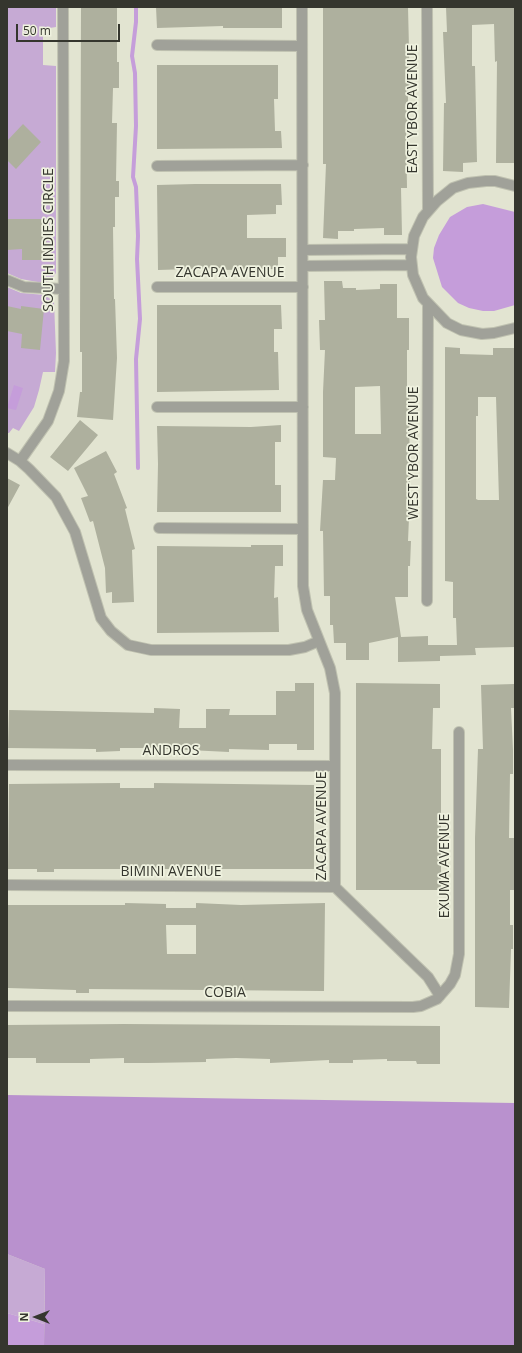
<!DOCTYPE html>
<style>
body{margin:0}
#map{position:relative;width:522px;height:1353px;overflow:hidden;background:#e2e4d1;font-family:"Open Sans",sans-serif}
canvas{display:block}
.frame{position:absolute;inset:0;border:8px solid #35362e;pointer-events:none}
.north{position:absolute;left:16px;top:1297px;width:40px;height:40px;-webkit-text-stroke:3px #eff2df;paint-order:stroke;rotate:270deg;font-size:11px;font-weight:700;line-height:16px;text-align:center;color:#35362e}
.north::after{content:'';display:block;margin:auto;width:14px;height:18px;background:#35362e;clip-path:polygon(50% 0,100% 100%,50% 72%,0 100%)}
.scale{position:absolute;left:16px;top:24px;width:104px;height:18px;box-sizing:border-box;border:2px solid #35362e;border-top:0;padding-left:5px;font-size:12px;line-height:14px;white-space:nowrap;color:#35362e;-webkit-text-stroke:3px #eff2df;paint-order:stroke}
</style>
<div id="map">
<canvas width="522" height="1353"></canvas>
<div class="frame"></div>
<div class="north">N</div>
<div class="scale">50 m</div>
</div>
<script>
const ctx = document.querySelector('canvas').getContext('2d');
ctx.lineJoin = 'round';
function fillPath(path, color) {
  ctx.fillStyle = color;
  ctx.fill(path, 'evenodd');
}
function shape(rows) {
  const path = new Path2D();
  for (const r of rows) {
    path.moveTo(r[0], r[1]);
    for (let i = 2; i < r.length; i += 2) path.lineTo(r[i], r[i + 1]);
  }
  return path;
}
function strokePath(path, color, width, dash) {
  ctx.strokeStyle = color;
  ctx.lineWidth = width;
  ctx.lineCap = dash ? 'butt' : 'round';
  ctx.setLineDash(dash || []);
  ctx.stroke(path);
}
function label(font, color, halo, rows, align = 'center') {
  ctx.font = font + ' "Open Sans",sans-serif';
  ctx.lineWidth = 3.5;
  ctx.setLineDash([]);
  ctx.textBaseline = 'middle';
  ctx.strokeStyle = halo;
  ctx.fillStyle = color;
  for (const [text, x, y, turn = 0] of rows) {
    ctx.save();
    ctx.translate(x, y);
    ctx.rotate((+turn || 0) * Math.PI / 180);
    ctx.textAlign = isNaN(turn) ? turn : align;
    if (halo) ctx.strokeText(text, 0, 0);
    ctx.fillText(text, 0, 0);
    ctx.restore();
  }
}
fillPath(shape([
 [7,7,56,7,56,27,43,29,43,65,56,66,56,273,50,281,43,283,21,279,7,273],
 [7,287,21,293,45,295,54,302,56,353,55,372,43,372,39,390,34,407,19,431,13,428,9,433,7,433],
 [7,1254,45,1269,44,1324,7,1313]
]), '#c6aad4');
fillPath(shape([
 [7,1095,515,1103,515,1346,44,1346,45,1269,7,1254]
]), '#b991ce');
fillPath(shape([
 [483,204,515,212,515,305,494,311,483,311,469,308,458,303,442,287,433,258,434,248,439,235,450,217,467,207],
 [14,385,23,388,16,410,7,408],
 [7,1313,44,1324,44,1346,7,1346]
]), '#c59dda');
strokePath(shape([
 [136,7,136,22,132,56,135,73,136,126,133,177,136,187,138,236,137,259,140,319,136,359,138,468]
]), '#c59dda', 4);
fillPath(shape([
 [81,7,117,7,117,62,119,62,119,88,113,88,112,123,117,123,116,181,119,181,119,197,115,197,115,227,113,227,114,299,115,299,117,358,113,420,77,417,80,392,82,392,82,352,80,352,80,328],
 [156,7,282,7,282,28,223,28,223,26,157,28],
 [323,7,408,7,410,90,408,90,408,127,406,127,407,188,401,188,402,235,384,235,384,228,354,229,354,231,338,231,338,239,323,238,326,164,323,164],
 [446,7,515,7,515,163,496,163,497,61,495,62,494,24,472,25,472,66,475,66,477,162,463,163,463,172,443,171,444,103,446,103,443,32,447,32],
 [157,65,278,65,278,99,274,99,275,131,281,131,282,148,157,149],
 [23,124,41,142,16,169,7,160,7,141],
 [195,184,281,184,282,205,276,205,276,214,247,215,247,238,286,238,286,257,278,257,278,269,223,270,223,268,158,270,157,185],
 [7,219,47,219,46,260,22,260,22,249,7,250],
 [324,281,342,281,343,288,356,288,356,290,380,289,380,284,397,284,397,318,409,318,409,350,407,350,407,392,409,392,410,494,408,541,411,541,410,566,408,566,408,597,395,597,401,637,428,636,428,645,457,645,456,618,453,618,453,582,445,581,445,347,460,348,460,354,493,355,493,348,515,348,515,647,475,648,476,655,440,656,440,661,398,662,398,637,369,643,369,660,346,660,346,643,334,643,333,625,330,625,330,596,324,596,323,531,320,531,323,480,335,480,336,458,323,457,323,392,325,350,320,350,319,320,325,320],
 [380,386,381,434,355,434,355,387],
 [478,397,496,397,499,500,478,500,476,499,476,416,478,416],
 [157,305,281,305,282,329,274,329,274,352,278,352,279,390,157,392],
 [7,306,21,309,21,306,44,309,40,350,21,348,22,334,7,331],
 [80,420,98,435,68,471,50,457],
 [281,425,281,442,275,442,275,485,281,485,281,512,157,512,158,464,157,426,251,427],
 [106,451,117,472,114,474,127,508,125,509,135,549,132,550,134,602,112,603,112,592,106,593,105,568,93,521,90,522,81,498,88,496,74,468],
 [7,478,20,485,7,509],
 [251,545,283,545,283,566,275,566,274,598,278,597,279,632,157,633,157,546,251,547],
 [295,683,314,683,314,750,297,750,297,744,269,744,269,750,229,749,229,752,148,748,120,748,120,751,96,752,96,749,8,748,9,710,154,713,154,708,180,709,179,728,206,728,206,709,230,709,229,715,276,715,276,691,295,691],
 [356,683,440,684,440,708,433,708,432,749,441,749,441,890,356,890],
 [514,684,515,708,511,708,513,750,513,774,510,774,509,838,514,838,515,861,514,890,510,890,510,925,513,925,513,949,511,949,509,1008,475,1007,475,838,478,749,483,749,481,685],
 [120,783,120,788,154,788,154,783,314,785,314,869,54,869,54,872,37,872,37,869,8,869,9,784],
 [125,903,166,904,166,908,196,908,196,903,241,905,325,903,324,991,89,989,89,993,76,993,76,990,8,988,7,905,125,905],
 [166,925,196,925,196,954,167,954],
 [124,1024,440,1026,440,1064,417,1064,416,1061,387,1061,387,1059,353,1060,353,1063,329,1063,329,1060,270,1063,270,1059,236,1058,206,1059,206,1062,148,1063,124,1063,124,1058,90,1059,90,1063,36,1063,36,1058,8,1058,7,1025]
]), '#aeb09e');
const minor = shape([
 [302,7,303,586,307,610,330,668,335,693,335,887,428,977,440,996],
 [427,7,428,211],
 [157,45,302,46],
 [157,166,303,165],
 [515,186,495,181,486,181,468,183,453,188,437,201,423,217,414,236,411,257,413,275,423,298,447,323,461,330,482,334,494,333,515,328],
 [303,250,411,249],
 [303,266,411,265],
 [7,280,24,287,62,289],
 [157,287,303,287],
 [157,407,303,407],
 [7,453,20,461,29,469,56,497,75,532,101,618,111,631,128,645,151,650,289,650,305,647,319,641],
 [20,461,48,421,59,391,64,361,63,7],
 [159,528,303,529],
 [427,601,428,305],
 [7,765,335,766],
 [7,885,335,887],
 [7,1006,413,1007,421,1006,437,999,450,984,455,975,459,954,459,732]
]);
strokePath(minor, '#bfc1b0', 12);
strokePath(minor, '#a0a199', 10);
label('14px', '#35362e', '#eff2df', [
 ["EAST YBOR AVENUE",413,109,-90],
 ["SOUTH INDIES CIRCLE",49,240,-90],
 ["ZACAPA AVENUE",230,273],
 ["WEST YBOR AVENUE",414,453,-90],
 ["ANDROS",171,751],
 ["ZACAPA AVENUE",322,826,-90],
 ["EXUMA AVENUE",445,866,-90],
 ["BIMINI AVENUE",171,872],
 ["COBIA",225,993]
]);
</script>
